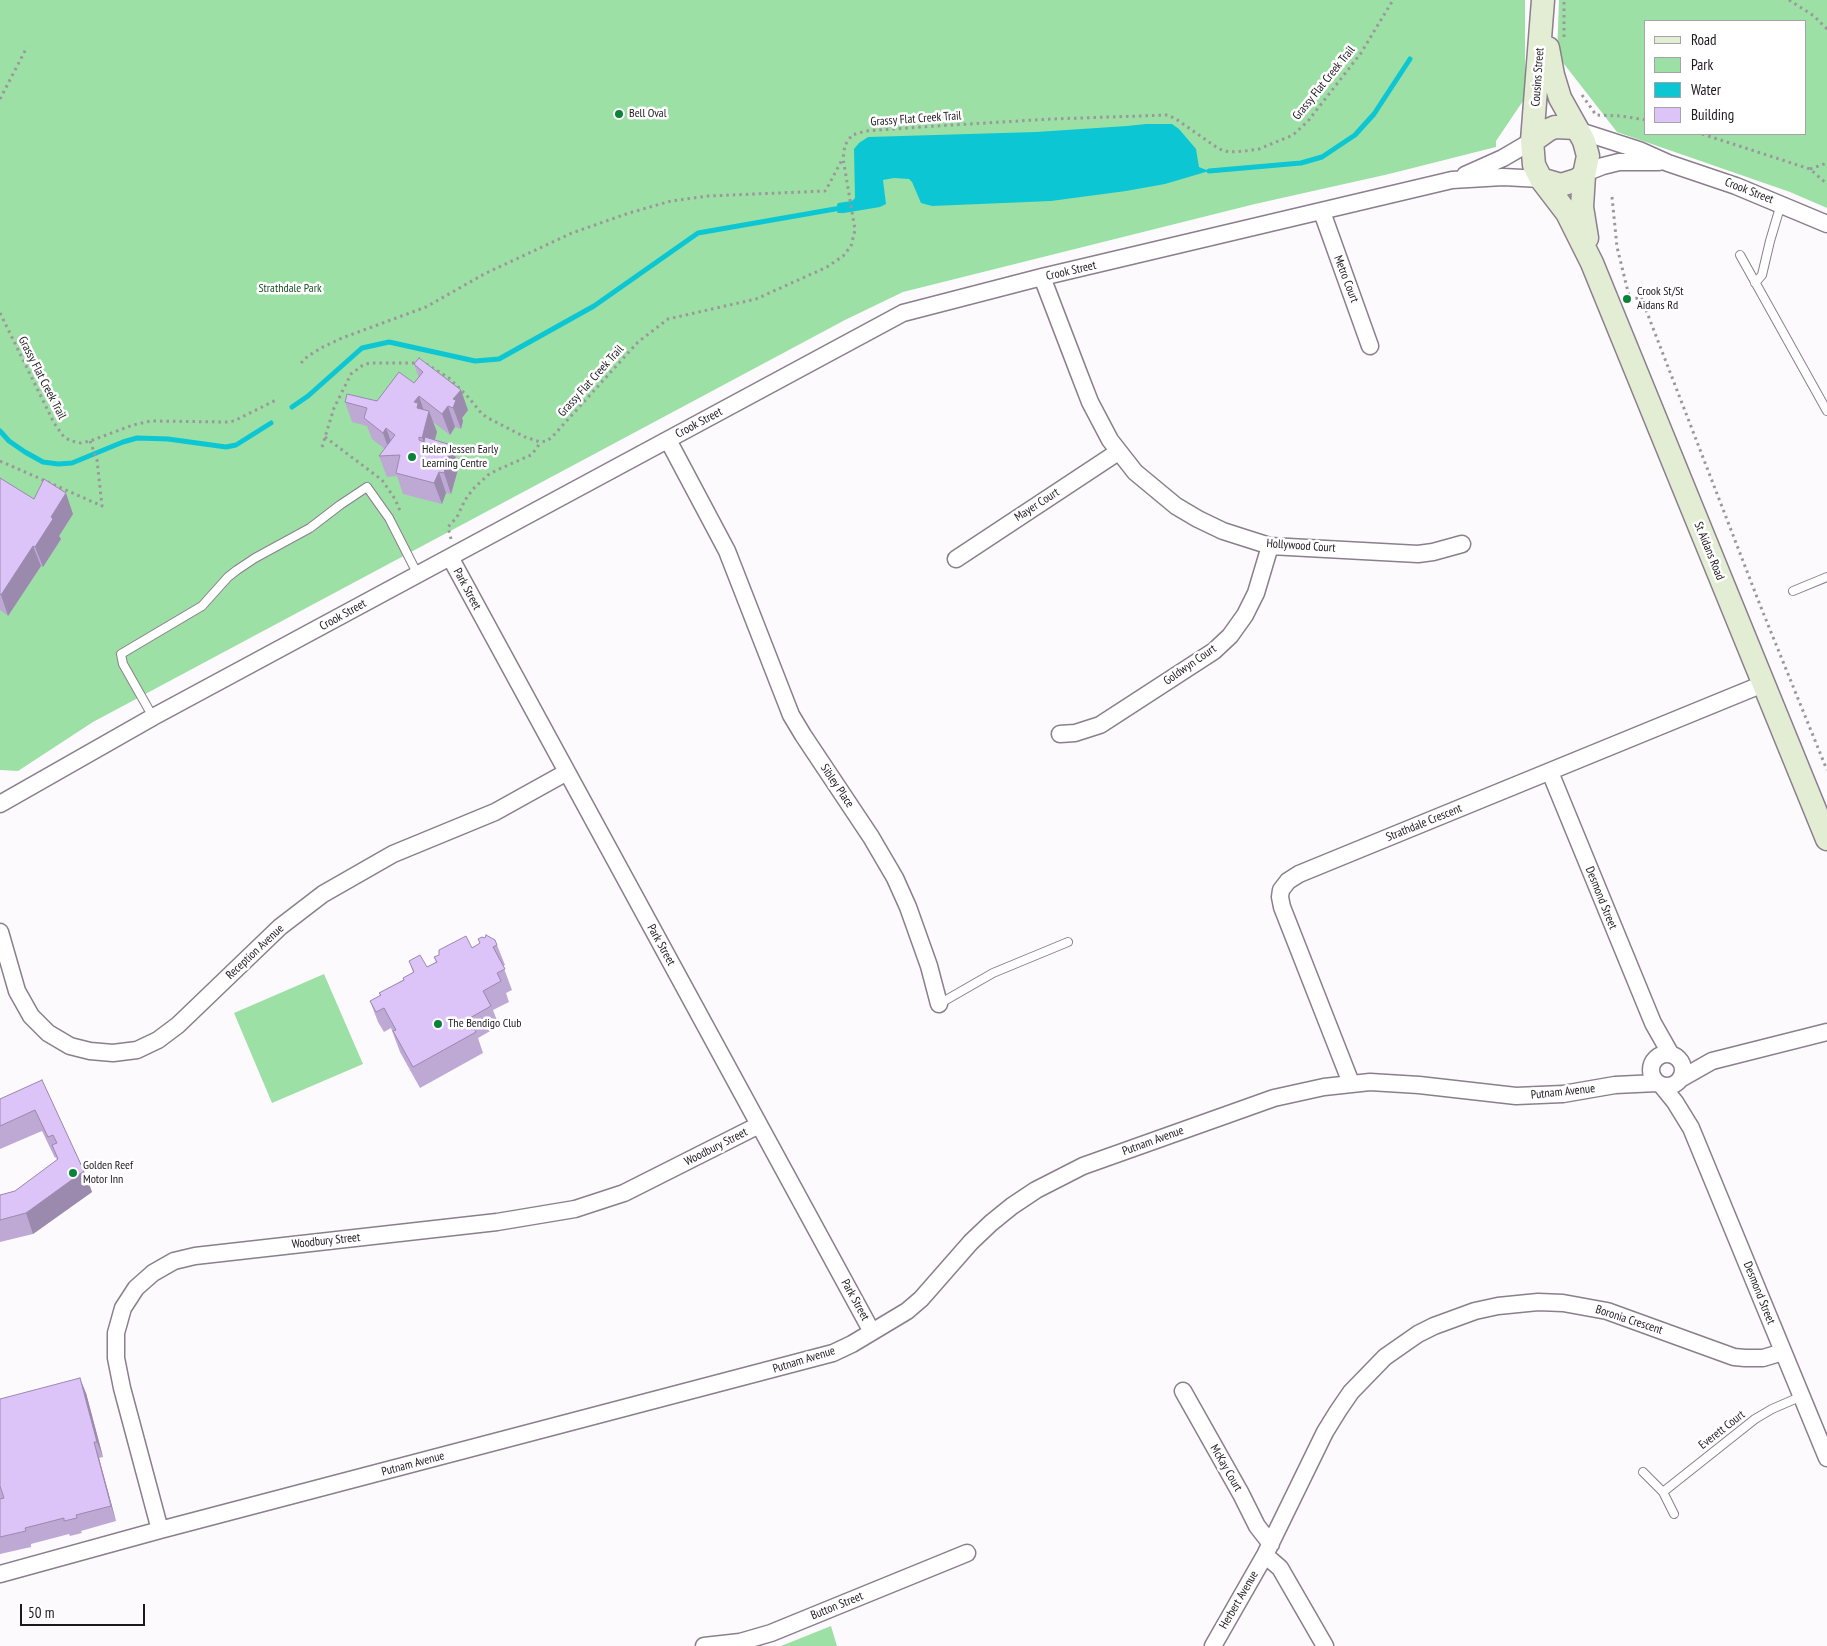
<!DOCTYPE html>
<style>
body{margin:0}
#map{position:relative;width:1827px;height:1646px;overflow:hidden;background:#fdfafd;font-family:"PT Sans Narrow",sans-serif}
canvas{display:block}
.legend{position:absolute;left:1644px;top:20px;width:162px;height:115px;box-sizing:border-box;background:#fff;border:1px solid #a5a3a5;margin:0;padding:6px 9px;list-style:none;font-size:15px;color:#1d181e}
.legend li{display:flex;align-items:center;gap:10px;height:25px}
.legend b{width:25px;border:1px solid #a5a3a5}
.scale{position:absolute;left:20px;top:1604px;width:125px;height:22px;box-sizing:border-box;border:2px solid #1d181e;border-top:0;padding-left:6px;font-size:15px;line-height:18px;white-space:nowrap;color:#1d181e;-webkit-text-stroke:4px #fff;paint-order:stroke}
</style>
<div id="map">
<canvas width="1827" height="1646"></canvas>
<ul class="legend">
<li><b style="height:6px;background:#e3edd3"></b>Road</li>
<li><b style="height:14px;background:#9de0a6"></b>Park</li>
<li><b style="height:14px;background:#0cc7d3"></b>Water</li>
<li><b style="height:14px;background:#ddc4f8"></b>Building</li>
</ul>
<div class="scale">50 m</div>
</div>
<script>
const ctx = document.querySelector('canvas').getContext('2d');
ctx.lineJoin = 'round';
function fillPath(path, color) {
  ctx.fillStyle = color;
  ctx.fill(path, 'evenodd');
}
function shape(rows) {
  const path = new Path2D();
  for (const r of rows) {
    if (r.length === 3) {
      path.moveTo(r[0] + r[2], r[1]);
      path.arc(r[0], r[1], r[2], 0, 2 * Math.PI);
      continue;
    }
    path.moveTo(r[0], r[1]);
    for (let i = 2; i < r.length; i += 2) path.lineTo(r[i], r[i + 1]);
  }
  return path;
}
function strokePath(path, color, width, dash) {
  ctx.strokeStyle = color;
  ctx.lineWidth = width;
  ctx.lineCap = dash ? 'butt' : 'round';
  ctx.setLineDash(dash || []);
  ctx.stroke(path);
}
function label(font, color, halo, rows, align = 'center') {
  ctx.font = font + ' "PT Sans Narrow",sans-serif';
  ctx.lineWidth = 5;
  ctx.setLineDash([]);
  ctx.textBaseline = 'middle';
  ctx.strokeStyle = halo;
  ctx.fillStyle = color;
  for (const [text, x, y, turn = 0] of rows) {
    ctx.save();
    ctx.translate(x, y);
    ctx.rotate((+turn || 0) * Math.PI / 180);
    ctx.textAlign = isNaN(turn) ? turn : align;
    if (halo) ctx.strokeText(text, 0, 0);
    ctx.fillText(text, 0, 0);
    ctx.restore();
  }
}
fillPath(shape([
 [0,0,1525,0,1525,98,1496,141,1496,147,1389,174,1255,204,903,292,845,320,93,722,18,771,0,770],
 [1559,0,1827,0,1827,208,1790,192,1617,132,1557,55],
 [1646,21,1806,21,1806,134,1646,134],
 [324,974,363,1064,272,1103,234,1013],
 [831,1626,837,1646,781,1646]
]), '#9de0a6');
fillPath(shape([
 [1146,124,1172,124,1179,129,1196,149,1199,167,1209,171,1165,184,1126,191,1051,201,932,206,921,203,912,182,909,179,894,178,883,180,886,204,880,207,844,213,838,213,835,209,838,203,852,201,855,198,854,149,859,143,868,137,1036,132,1127,126]
]), '#0cc7d3');
strokePath(shape([
 [1209,171,1301,163,1322,157,1355,135,1374,114,1410,59],
 [292,407,308,396,362,348,389,342,475,361,499,359,594,306,698,233,835,209],
 [0,431,9,441,25,452,43,462,58,464,72,463,123,442,137,438,168,439,226,447,236,445,271,423]
]), '#0cc7d3', 5);
const lane = shape([
 [1740,255,1827,411],
 [1755,283,1762,275,1770,241,1781,204],
 [1793,591,1827,577],
 [153,717,123,664,121,654,202,606,228,577,237,570,255,558,310,528,340,505,367,487,389,518,418,575],
 [939,1004,993,973,1068,942],
 [1643,1472,1663,1492,1674,1514],
 [1663,1492,1755,1419,1772,1409,1802,1396]
]);
const street = shape([
 [1577,130,1639,150,1668,163,1736,186,1827,224],
 [1585,173,1603,166,1619,162,1659,162],
 [1465,175,1503,158,1532,141],
 [1322,212,1370,346],
 [1042,277,1078,371,1090,402,1110,440,1135,472,1176,506,1198,519,1223,531,1270,546,1418,554,1433,552,1462,544],
 [668,440,727,551,791,715,803,735,871,837,895,878,908,907,929,966,939,1004],
 [450,557,872,1332],
 [956,559,1118,452],
 [1060,734,1075,733,1100,725,1214,651,1230,636,1245,615,1256,593,1270,546],
 [1550,772,1653,1023,1670,1053],
 [0,804,153,717,903,313,1042,277,1452,180,1503,177,1541,179],
 [0,932,17,991,31,1016,48,1033,70,1046,90,1051,113,1053,137,1050,158,1040,178,1025,280,927,323,894,393,854,495,812,567,772],
 [1667,1070,16],
 [1682,1078,1712,1061,1827,1032],
 [1351,1083,1282,907,1280,897,1281,890,1288,881,1299,874,1763,684],
 [1662,1086,1675,1102,1691,1128,1827,1458],
 [1183,1391,1241,1494,1257,1526,1271,1544],
 [160,1530,122,1388,116,1358,116,1333,123,1308,136,1288,153,1273,174,1261,195,1256,497,1222,575,1209,624,1193,759,1125],
 [1265,1555,1280,1568,1325,1646],
 [0,1574,160,1530,833,1353,852,1344,907,1311,921,1299,971,1242,991,1223,1012,1206,1036,1190,1083,1166,1274,1098,1324,1087,1370,1082,1419,1085,1516,1096,1563,1094,1615,1085,1657,1083],
 [704,1646,740,1642,771,1633,967,1553],
 [1213,1646,1265,1555,1325,1432,1338,1411,1351,1392,1385,1357,1418,1334,1434,1326,1475,1311,1498,1306,1538,1302,1563,1303,1607,1311,1734,1357,1745,1358,1763,1358,1783,1352]
]);
const secondary = shape([
 [1543,0,1532,141,1534,165,1541,179,1567,213,1592,263,1827,839],
 [1534,140,1548,130,1555,127,1576,128],
 [1584,175,1582,207,1587,238],
 [1544,180,1561,185,1577,180,1584,175,1588,156,1584,141,1560,98,1553,75,1548,48]
]);
strokePath(lane, '#8b7e8d', 10);
strokePath(street, '#8b7e8d', 19);
strokePath(secondary, '#8b7e8d', 25);
strokePath(shape([
 [1789,0,1814,16,1827,29],
 [1564,37,1564,1],
 [1582,95,1596,115,1621,116,1646,120],
 [0,99,27,47],
 [1702,134,1810,169,1827,184],
 [1810,169,1827,163],
 [1612,197,1617,247,1630,300,1641,297,1760,605,1827,770],
 [0,313,54,423,64,437,71,441,81,443,90,441,133,425,151,421,227,422,234,421,278,399],
 [301,363,308,356,323,347,342,338,426,307,486,273,572,233,629,213,671,201,708,196,825,191,827,188,843,158],
 [426,364,449,378,469,398,482,414,488,418,525,437,540,442,547,441,553,436,638,342,668,319,756,299,827,267,843,256,851,246,855,230,843,158,845,145,852,135,866,131,936,126,1051,119,1168,115,1176,119,1219,149,1229,152,1245,151,1259,149,1293,135,1308,121,1361,53,1393,0],
 [325,437,382,480,395,499,401,513],
 [322,447,334,408,351,374,363,365,370,363,418,363],
 [0,461,102,506,97,460,90,441],
 [451,539,448,527,457,517,465,500,473,489,488,475,497,470,531,455,537,448,540,442]
]), '#9b979b', 3, [2.5, 4]);
strokePath(lane, '#fff', 8);
strokePath(street, '#fff', 16);
strokePath(secondary, '#e3edd3', 22);
fillPath(shape([
 [419,358,468,410,462,418,463,421,461,429,455,427,450,435,433,422,437,432,434,440,459,466,451,494,446,493,442,504,403,494,397,476,387,477,379,456,385,449,372,439,367,426,352,422,345,402,377,401,414,383,419,378,414,364],
 [0,478,34,499,73,514,59,536,61,539,43,567,41,566,8,616,0,610],
 [478,939,497,945,505,965,503,966,512,990,506,993,509,1002,493,1010,499,1026,478,1038,483,1053,420,1088,400,1052,391,1028,384,1032,378,1022,370,1001,380,996,379,993,403,980,413,972,409,961,427,967,436,962,434,957,472,948,480,943],
 [42,1080,84,1171,92,1192,33,1234,0,1242,0,1195,15,1191,57,1160,56,1157,55,1158,42,1131,0,1149,0,1099],
 [86,1393,103,1457,99,1458,116,1521,81,1531,82,1533,70,1536,69,1534,31,1544,31,1547,0,1554,0,1399]
]), '#bea9d5');
fillPath(shape([
 [461,390,468,410,462,418,463,421,461,429,453,408,453,399],
 [419,396,426,417,424,420,414,402],
 [448,406,455,427,450,435,442,414],
 [429,411,437,432,430,458,422,438],
 [386,428,394,449,390,453,383,433],
 [451,445,459,466,451,494,444,473],
 [439,472,446,493,442,504,434,483],
 [66,493,73,514,59,536,61,539,43,567,35,547,51,517],
 [33,546,41,566,8,616,1,595],
 [84,1171,92,1192,33,1234,26,1213],
 [80,1378,86,1393,103,1457,97,1442],
 [94,1442,99,1458,116,1521,111,1506]
]), '#9b89ae');
const building = shape([
 [419,358,461,390,453,399,456,400,453,408,448,406,442,414,419,396,414,402,418,403,417,408,429,411,422,438,419,437,419,440,424,442,425,437,451,445,444,473,439,472,434,483,396,473,400,455,379,456,395,435,386,428,383,433,364,418,367,408,345,402,347,394,377,401,399,372,414,383,423,372,414,364,419,358],
 [0,478,34,499,44,479,66,493,51,517,53,519,35,547,33,546,1,595,0,594,0,478],
 [486,935,495,940,497,945,493,947,505,969,497,973,501,981,483,991,491,1006,468,1019,476,1032,413,1067,393,1031,396,1030,384,1008,376,1012,370,1001,381,995,379,993,404,980,403,978,414,972,409,961,420,955,427,967,437,962,434,957,439,955,439,950,466,936,472,948,480,943,478,939,482,937,485,938,486,935],
 [42,1080,84,1171,26,1213,0,1220,0,1195,15,1191,58,1159,52,1145,57,1143,53,1135,48,1137,35,1110,0,1126,0,1099,42,1080],
 [80,1378,97,1442,94,1442,111,1506,76,1515,77,1518,64,1521,64,1518,25,1528,26,1531,0,1537,0,1499,4,1498,0,1486,0,1399,80,1378]
]);
fillPath(building, '#ddc4f8');
strokePath(building, '#9b89ae', 1);
for (const [x, y, r, color] of [
 [619,114,5,"#0a823a"],
 [1627,299,5,"#0a823a"],
 [412,457,5,"#0a823a"],
 [438,1024,5,"#0a823a"],
 [73,1173,5,"#0a823a"]
]) {
  const dot = new Path2D();
  dot.arc(x, y, r, 0, 2 * Math.PI);
  ctx.fillStyle = color;
  ctx.fill(dot);
  strokePath(dot, '#fff', 2);
}
label('12px', '#1d181e', '#fff', [
 ["Cousins Street",1538,77,-86],
 ["Grassy Flat Creek Trail",1324,83,-51],
 ["Grassy Flat Creek Trail",916,119,-4],
 ["Crook Street",1749,191,21],
 ["Crook Street",1071,271,-13],
 ["Metro Court",1346,279,69],
 ["Grassy Flat Creek Trail",42,378,63],
 ["Grassy Flat Creek Trail",591,381,-48],
 ["Crook Street",699,423,-28],
 ["Mayer Court",1037,505,-33],
 ["Hollywood Court",1301,546,4],
 ["St Aidans Road",1709,551,68],
 ["Park Street",467,589,62],
 ["Crook Street",343,615,-29],
 ["Goldwyn Court",1190,665,-35],
 ["Sibley Place",837,786,56],
 ["Strathdale Crescent",1424,823,-22],
 ["Desmond Street",1601,898,68],
 ["Park Street",661,945,61],
 ["Reception Avenue",255,952,-43],
 ["Putnam Avenue",1563,1092,-6],
 ["Putnam Avenue",1153,1141,-20],
 ["Woodbury Street",716,1147,-27],
 ["Woodbury Street",326,1241,-6],
 ["Desmond Street",1759,1293,68],
 ["Park Street",855,1300,61],
 ["Boronia Crescent",1629,1320,18],
 ["Putnam Avenue",804,1360,-17],
 ["Everett Court",1722,1430,-38],
 ["Putnam Avenue",413,1464,-15],
 ["McKay Court",1226,1468,60],
 ["Herbert Avenue",1239,1600,-60],
 ["Button Street",837,1606,-22]
]);
label('12px', '#1d181e', '#fff', [
 ["Bell Oval",629,114],
 ["Crook St/St",1637,292],
 ["Aidans Rd",1637,306],
 ["Helen Jessen Early",422,450],
 ["Learning Centre",422,464],
 ["The Bendigo Club",448,1024],
 ["Golden Reef",83,1166],
 ["Motor Inn",83,1180]
], 'left');
label('12px', '#165124', '#fff', [
 ["Strathdale Park",290,289]
]);
</script>
